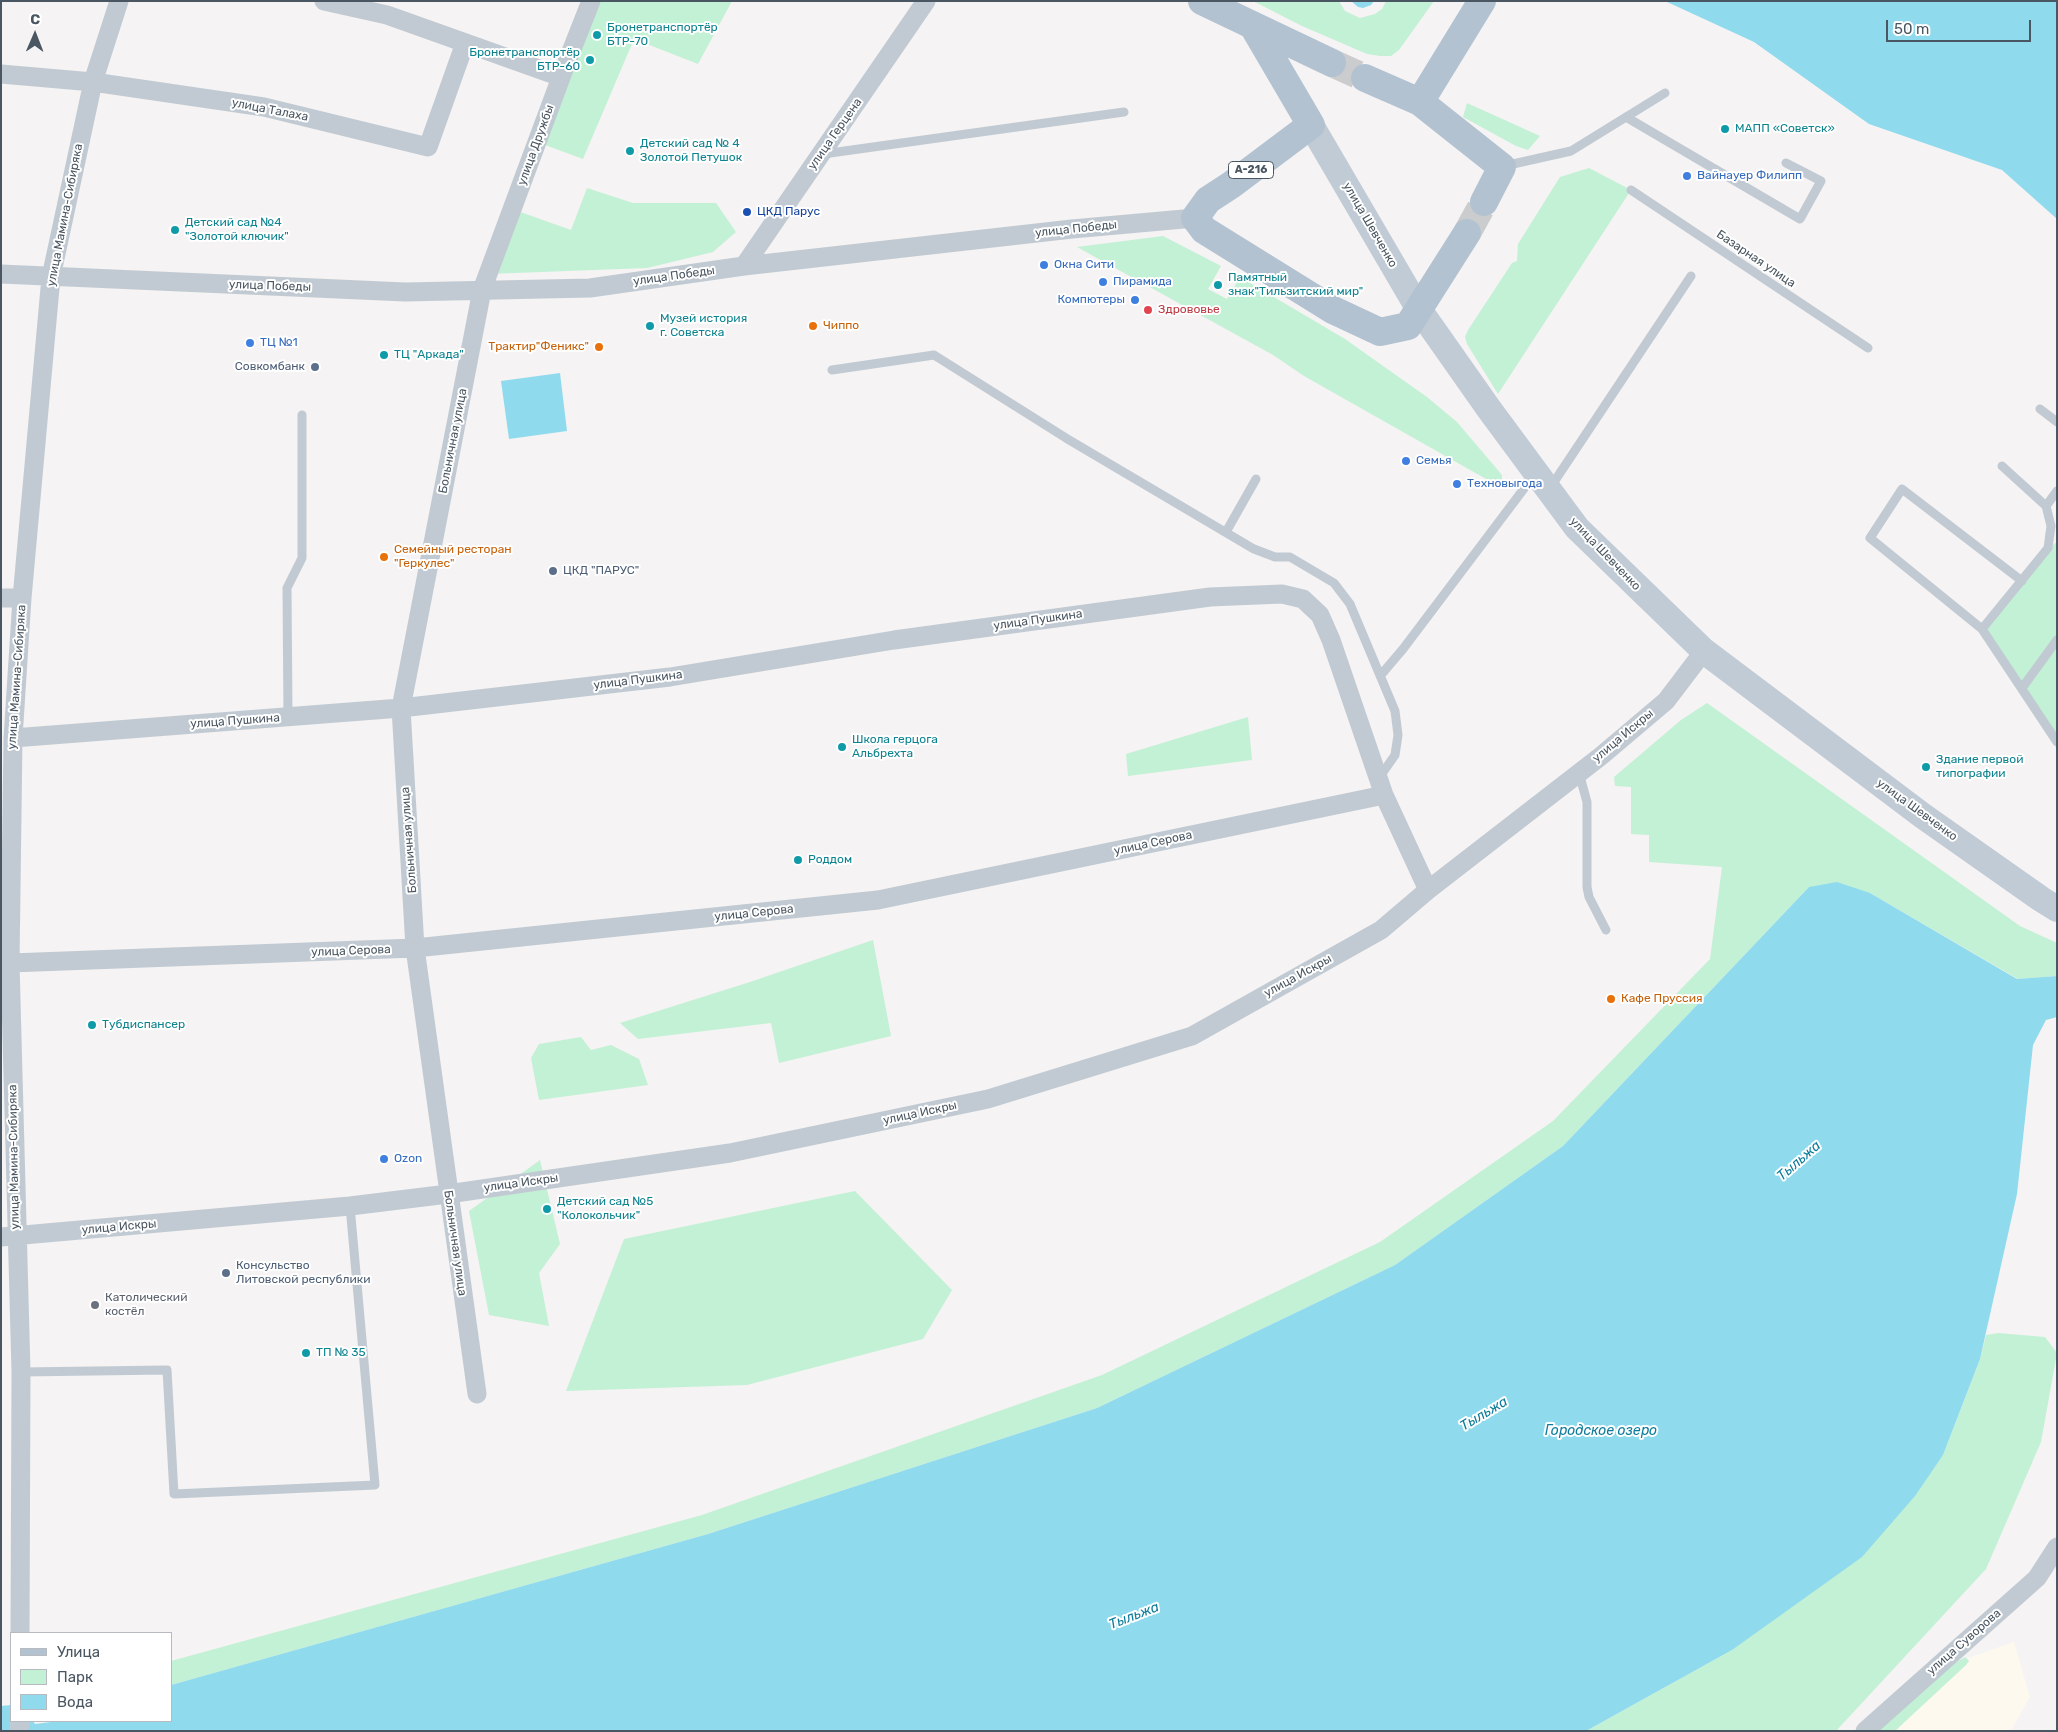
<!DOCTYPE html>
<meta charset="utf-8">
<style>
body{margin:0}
#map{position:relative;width:2058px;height:1732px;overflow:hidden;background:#f5f3f3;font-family:Rubik,sans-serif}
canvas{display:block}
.frame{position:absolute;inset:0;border:2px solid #4a5661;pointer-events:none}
.legend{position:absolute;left:10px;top:1632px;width:162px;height:90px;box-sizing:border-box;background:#fff;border:1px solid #b7bbc0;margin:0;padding:6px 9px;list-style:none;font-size:15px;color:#4a5661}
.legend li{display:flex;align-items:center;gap:10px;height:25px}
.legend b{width:25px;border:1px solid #b7bbc0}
.north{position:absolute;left:10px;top:10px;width:50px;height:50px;-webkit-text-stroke:4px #fff;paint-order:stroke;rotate:1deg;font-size:14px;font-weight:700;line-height:20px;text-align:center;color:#4a5661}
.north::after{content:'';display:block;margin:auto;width:18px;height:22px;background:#4a5661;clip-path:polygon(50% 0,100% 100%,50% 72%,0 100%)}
.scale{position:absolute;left:1886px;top:20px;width:145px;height:22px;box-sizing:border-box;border:2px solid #4a5661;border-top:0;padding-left:6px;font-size:15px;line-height:18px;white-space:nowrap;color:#4a5661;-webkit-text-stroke:4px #fff;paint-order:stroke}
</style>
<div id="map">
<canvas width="2058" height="1732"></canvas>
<div class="frame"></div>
<ul class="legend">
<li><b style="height:6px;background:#b3c2d1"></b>Улица</li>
<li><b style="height:14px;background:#c3f1d5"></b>Парк</li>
<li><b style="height:14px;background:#90daee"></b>Вода</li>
</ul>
<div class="north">С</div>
<div class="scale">50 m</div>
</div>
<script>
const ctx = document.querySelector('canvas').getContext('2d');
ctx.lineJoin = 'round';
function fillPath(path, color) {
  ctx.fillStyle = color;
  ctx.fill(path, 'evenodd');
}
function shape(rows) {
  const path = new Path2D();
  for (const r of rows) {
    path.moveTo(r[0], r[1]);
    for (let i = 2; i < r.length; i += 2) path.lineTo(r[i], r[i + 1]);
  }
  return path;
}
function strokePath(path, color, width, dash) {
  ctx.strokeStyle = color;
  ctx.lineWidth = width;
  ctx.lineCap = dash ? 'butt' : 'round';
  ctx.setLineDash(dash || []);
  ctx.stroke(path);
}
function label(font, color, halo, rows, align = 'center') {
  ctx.font = font + ' Rubik,sans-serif';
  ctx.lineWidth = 4;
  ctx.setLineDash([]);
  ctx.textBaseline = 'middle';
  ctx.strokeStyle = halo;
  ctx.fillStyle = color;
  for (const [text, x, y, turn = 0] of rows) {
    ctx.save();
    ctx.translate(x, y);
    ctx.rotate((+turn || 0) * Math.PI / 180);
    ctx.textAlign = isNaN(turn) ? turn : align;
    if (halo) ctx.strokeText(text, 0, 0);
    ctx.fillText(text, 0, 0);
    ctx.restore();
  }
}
fillPath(shape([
 [2014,1642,2030,1697,2011,1731,1895,1731,1966,1665,1969,1661,1968,1658]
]), '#fdf9ef');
fillPath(shape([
 [591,1,732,1,698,64,634,39,583,159,537,142],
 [1253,1,1339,1,1345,11,1360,18,1375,14,1382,9,1386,1,1434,1,1399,50,1391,56,1380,56,1367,54,1302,26],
 [1467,103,1540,136,1528,150,1516,146,1463,117],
 [1589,168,1631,190,1498,394,1467,344,1465,337,1468,330,1512,263,1517,261,1518,244,1560,177],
 [587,188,633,203,716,203,736,232,713,252,647,268,488,274,512,209,571,230],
 [1163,236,1221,266,1208,289,1227,299,1240,277,1345,339,1427,397,1457,422,1502,475,1502,488,1304,376,1273,355,1077,247],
 [2057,542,2057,742,1982,629,2048,548],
 [1707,703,2020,926,2057,943,2057,976,2018,979,1870,893,1809,887,1563,1146,1395,1265,1097,1408,708,1534,171,1685,171,1661,702,1515,1102,1375,1380,1242,1553,1121,1710,959,1722,867,1649,862,1649,835,1631,834,1631,787,1615,786,1614,777,1681,720],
 [1248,717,1252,760,1128,776,1126,754],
 [873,940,891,1036,779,1063,771,1023,638,1039,620,1023,750,982],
 [581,1037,591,1050,611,1045,639,1059,648,1085,539,1100,531,1058,539,1044],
 [540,1160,560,1244,539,1273,549,1326,489,1315,469,1211],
 [855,1191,952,1290,923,1339,747,1385,566,1391,624,1239],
 [1998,1333,2045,1337,2057,1353,2041,1442,1986,1569,1836,1731,1586,1731,1732,1650,1943,1455,1980,1359,1986,1335],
 [1965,1657,1969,1661,1966,1665,1895,1731,1877,1731,1952,1665]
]), '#c3f1d5');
fillPath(shape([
 [1351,1,1374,1,1371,5,1363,8,1358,7],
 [1665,1,2057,1,2057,219,2002,170,1869,124,1754,42],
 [560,373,567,431,509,439,501,381],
 [1837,882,1870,893,2017,979,2057,976,2057,1017,2046,1020,2033,1045,2017,1194,1980,1359,1943,1455,1915,1496,1862,1557,1732,1650,1586,1731,1,1731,1,1706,11,1705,11,1721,33,1721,35,1724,59,1721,171,1721,171,1685,708,1534,1097,1408,1395,1265,1563,1146,1809,887]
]), '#90daee');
strokePath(shape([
 [1332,63,1365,78],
 [1467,233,1484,202]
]), '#caccce', 28, [28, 14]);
strokePath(shape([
 [1626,117,1800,219,1821,181,1786,163],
 [823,154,1124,112],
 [1504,166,1571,151,1665,93],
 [1631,190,1868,348],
 [832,370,934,355,1066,438,1254,549,1275,557,1290,557,1334,583,1350,604,1395,711,1398,735,1395,755,1379,778],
 [2040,409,2057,422],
 [2002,466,2046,506,2051,526,2048,548,1982,629,2057,742],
 [1550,488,1691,276],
 [2046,506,2057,491],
 [1226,532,1256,479],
 [1982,629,1870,538,1902,489,2022,581],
 [1380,676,1403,649,1535,474],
 [2022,688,2057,640],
 [288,717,287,588,302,558,302,415],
 [1579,773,1587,802,1587,887,1589,897,1606,930],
 [21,1372,167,1370,174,1494,375,1485,350,1206]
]), '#c1cad2', 9);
strokePath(shape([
 [324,1,387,15,561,77],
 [1,74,93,82,264,107,428,147,465,43],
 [744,266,926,1],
 [1,274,405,292,590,288,744,266,1072,229,1195,218],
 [1,598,22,598],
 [13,738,401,708,670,677,894,640,1210,597,1282,594,1303,599,1320,615,1331,640,1384,795],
 [10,963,415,948,878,900,1384,795,1428,890],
 [1,1237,350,1206,448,1194,730,1153,988,1099,1192,1036,1381,930,1428,890,1601,756,1666,701,1704,651],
 [477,1394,415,948,401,708,482,290,563,72,591,1],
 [20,1633,21,1372,10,963,13,738,22,598,51,277,93,82,119,1],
 [19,1731,20,1721],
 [1865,1731,2037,1578,2057,1547]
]), '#c1cad2', 19);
strokePath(shape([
 [1311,125,1418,308,1489,409,1577,528,1704,651,1923,816,2041,899,2057,909]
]), '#c1cbd6', 26);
strokePath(shape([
 [1202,1,1332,63],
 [1253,26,1311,125,1231,185,1208,200,1195,218,1204,230,1333,310,1380,332,1408,326,1467,233],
 [1365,78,1420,102,1502,167,1484,202],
 [1420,102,1482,1]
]), '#b3c2d1', 28);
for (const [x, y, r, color] of [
 [597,35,5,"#0f9aa8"],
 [590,60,5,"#0f9aa8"],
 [1725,129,5,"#0f9aa8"],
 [630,151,5,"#0f9aa8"],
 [1687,176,5,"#3f7fe0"],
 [747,212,5,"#1a4fb4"],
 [175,230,5,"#0f9aa8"],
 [1044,265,5,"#3f7fe0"],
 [1103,282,5,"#3f7fe0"],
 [1218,285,5,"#0f9aa8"],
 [1135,300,5,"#3f7fe0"],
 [1148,310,5,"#e0444e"],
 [650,326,5,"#0f9aa8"],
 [813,326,5,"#e8710a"],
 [250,343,5,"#3f7fe0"],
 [599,347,5,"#e8710a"],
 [384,355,5,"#0f9aa8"],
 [315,367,5,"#5c6f8a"],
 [1406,461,5,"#3f7fe0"],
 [1457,484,5,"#3f7fe0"],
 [384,557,5,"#e8710a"],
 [553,571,5,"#5c6f8a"],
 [842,747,5,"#0f9aa8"],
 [1926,767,5,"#0f9aa8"],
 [798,860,5,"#0f9aa8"],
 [1611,999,5,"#e8710a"],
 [92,1025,5,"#0f9aa8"],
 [384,1159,5,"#3f7fe0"],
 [547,1209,5,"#0f9aa8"],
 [226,1273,5,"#5c6f8a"],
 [95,1305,5,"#6b7280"],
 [306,1353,5,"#0f9aa8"]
]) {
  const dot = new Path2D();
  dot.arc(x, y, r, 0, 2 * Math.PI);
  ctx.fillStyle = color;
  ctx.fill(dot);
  strokePath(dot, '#fff', 2);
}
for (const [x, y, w] of [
 [1251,170,45]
]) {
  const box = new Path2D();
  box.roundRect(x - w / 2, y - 8.5, w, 17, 4);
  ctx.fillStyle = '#fff';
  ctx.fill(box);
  strokePath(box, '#4a5661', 1);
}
label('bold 11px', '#4a5661', null, [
 ["А-216",1251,170]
]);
label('12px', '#0d838f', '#fff', [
 ["Бронетранспортёр",607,28],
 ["БТР-70",607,42],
 ["Бронетранспортёр",580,53,"right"],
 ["БТР-60",580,67,"right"],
 ["МАПП «Советск»",1735,129],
 ["Детский сад № 4",640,144],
 ["Золотой Петушок",640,158],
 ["Детский сад №4",185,223],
 ["\"Золотой ключик\"",185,237],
 ["Памятный",1228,278],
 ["знак\"Тильзитский мир\"",1228,292],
 ["Музей история",660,319],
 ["г. Советска",660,333],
 ["ТЦ \"Аркада\"",394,355],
 ["Школа герцога",852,740],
 ["Альбрехта",852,754],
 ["Здание первой",1936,760],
 ["типографии",1936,774],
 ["Роддом",808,860],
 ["Тубдиспансер",102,1025],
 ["Детский сад №5",557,1202],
 ["\"Колокольчик\"",557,1216],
 ["ТП № 35",316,1353]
], 'left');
label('12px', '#4a5661', '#fff', [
 ["улица Талаха",270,110,11],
 ["улица Герцена",835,134,-55],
 ["улица Дружбы",536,145,-70],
 ["улица Мамина-Сибиряка",65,215,-79],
 ["улица Шевченко",1370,225,60],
 ["улица Победы",1076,229,-6],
 ["Базарная улица",1756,259,34],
 ["улица Победы",674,276,-8],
 ["улица Победы",270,286,2],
 ["Больничная улица",453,441,-79],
 ["улица Шевченко",1605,554,46],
 ["улица Пушкина",1038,620,-8],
 ["улица Мамина-Сибиряка",17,677,-86],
 ["улица Пушкина",638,680,-7],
 ["улица Пушкина",235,721,-4],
 ["улица Искры",1623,736,-40],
 ["улица Шевченко",1917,810,36],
 ["Больничная улица",409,840,-94],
 ["улица Серова",1153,843,-12],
 ["улица Серова",754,913,-6],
 ["улица Серова",351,951,-2],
 ["улица Искры",1298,976,-29],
 ["улица Искры",920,1113,-12],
 ["улица Мамина-Сибиряка",14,1157,-91],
 ["улица Искры",521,1183,-8],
 ["улица Искры",119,1227,-5],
 ["Больничная улица",455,1243,82],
 ["улица Суворова",1964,1642,-41]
]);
label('12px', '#366cbe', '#fff', [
 ["Вайнауер Филипп",1697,176],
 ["Окна Сити",1054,265],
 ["Пирамида",1113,282],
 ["Компютеры",1125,300,"right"],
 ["ТЦ №1",260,343],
 ["Семья",1416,461],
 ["Техновыгода",1467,484],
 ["Ozon",394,1159]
], 'left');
label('12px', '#164399', '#fff', [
 ["ЦКД Парус",757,212]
], 'left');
label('12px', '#be3a42', '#fff', [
 ["Здрововье",1158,310]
], 'left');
label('12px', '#c56008', '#fff', [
 ["Чиппо",823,326],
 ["Трактир\"Феникс\"",589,347,"right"],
 ["Семейный ресторан",394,550],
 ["\"Геркулес\"",394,564],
 ["Кафе Пруссия",1621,999]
], 'left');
label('12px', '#4e5e75', '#fff', [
 ["Совкомбанк",305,367,"right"],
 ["ЦКД \"ПАРУС\"",563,571],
 ["Консульство",236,1266],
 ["Литовской республики",236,1280]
], 'left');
label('12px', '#5b616d', '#fff', [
 ["Католический",105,1298],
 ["костёл",105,1312]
], 'left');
label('italic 14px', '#0c7c9b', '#fff', [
 ["Тыльжа",1799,1161,-41],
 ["Тыльжа",1484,1414,-31],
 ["Городское озеро",1601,1431],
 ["Тыльжа",1134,1616,-21]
]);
</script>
